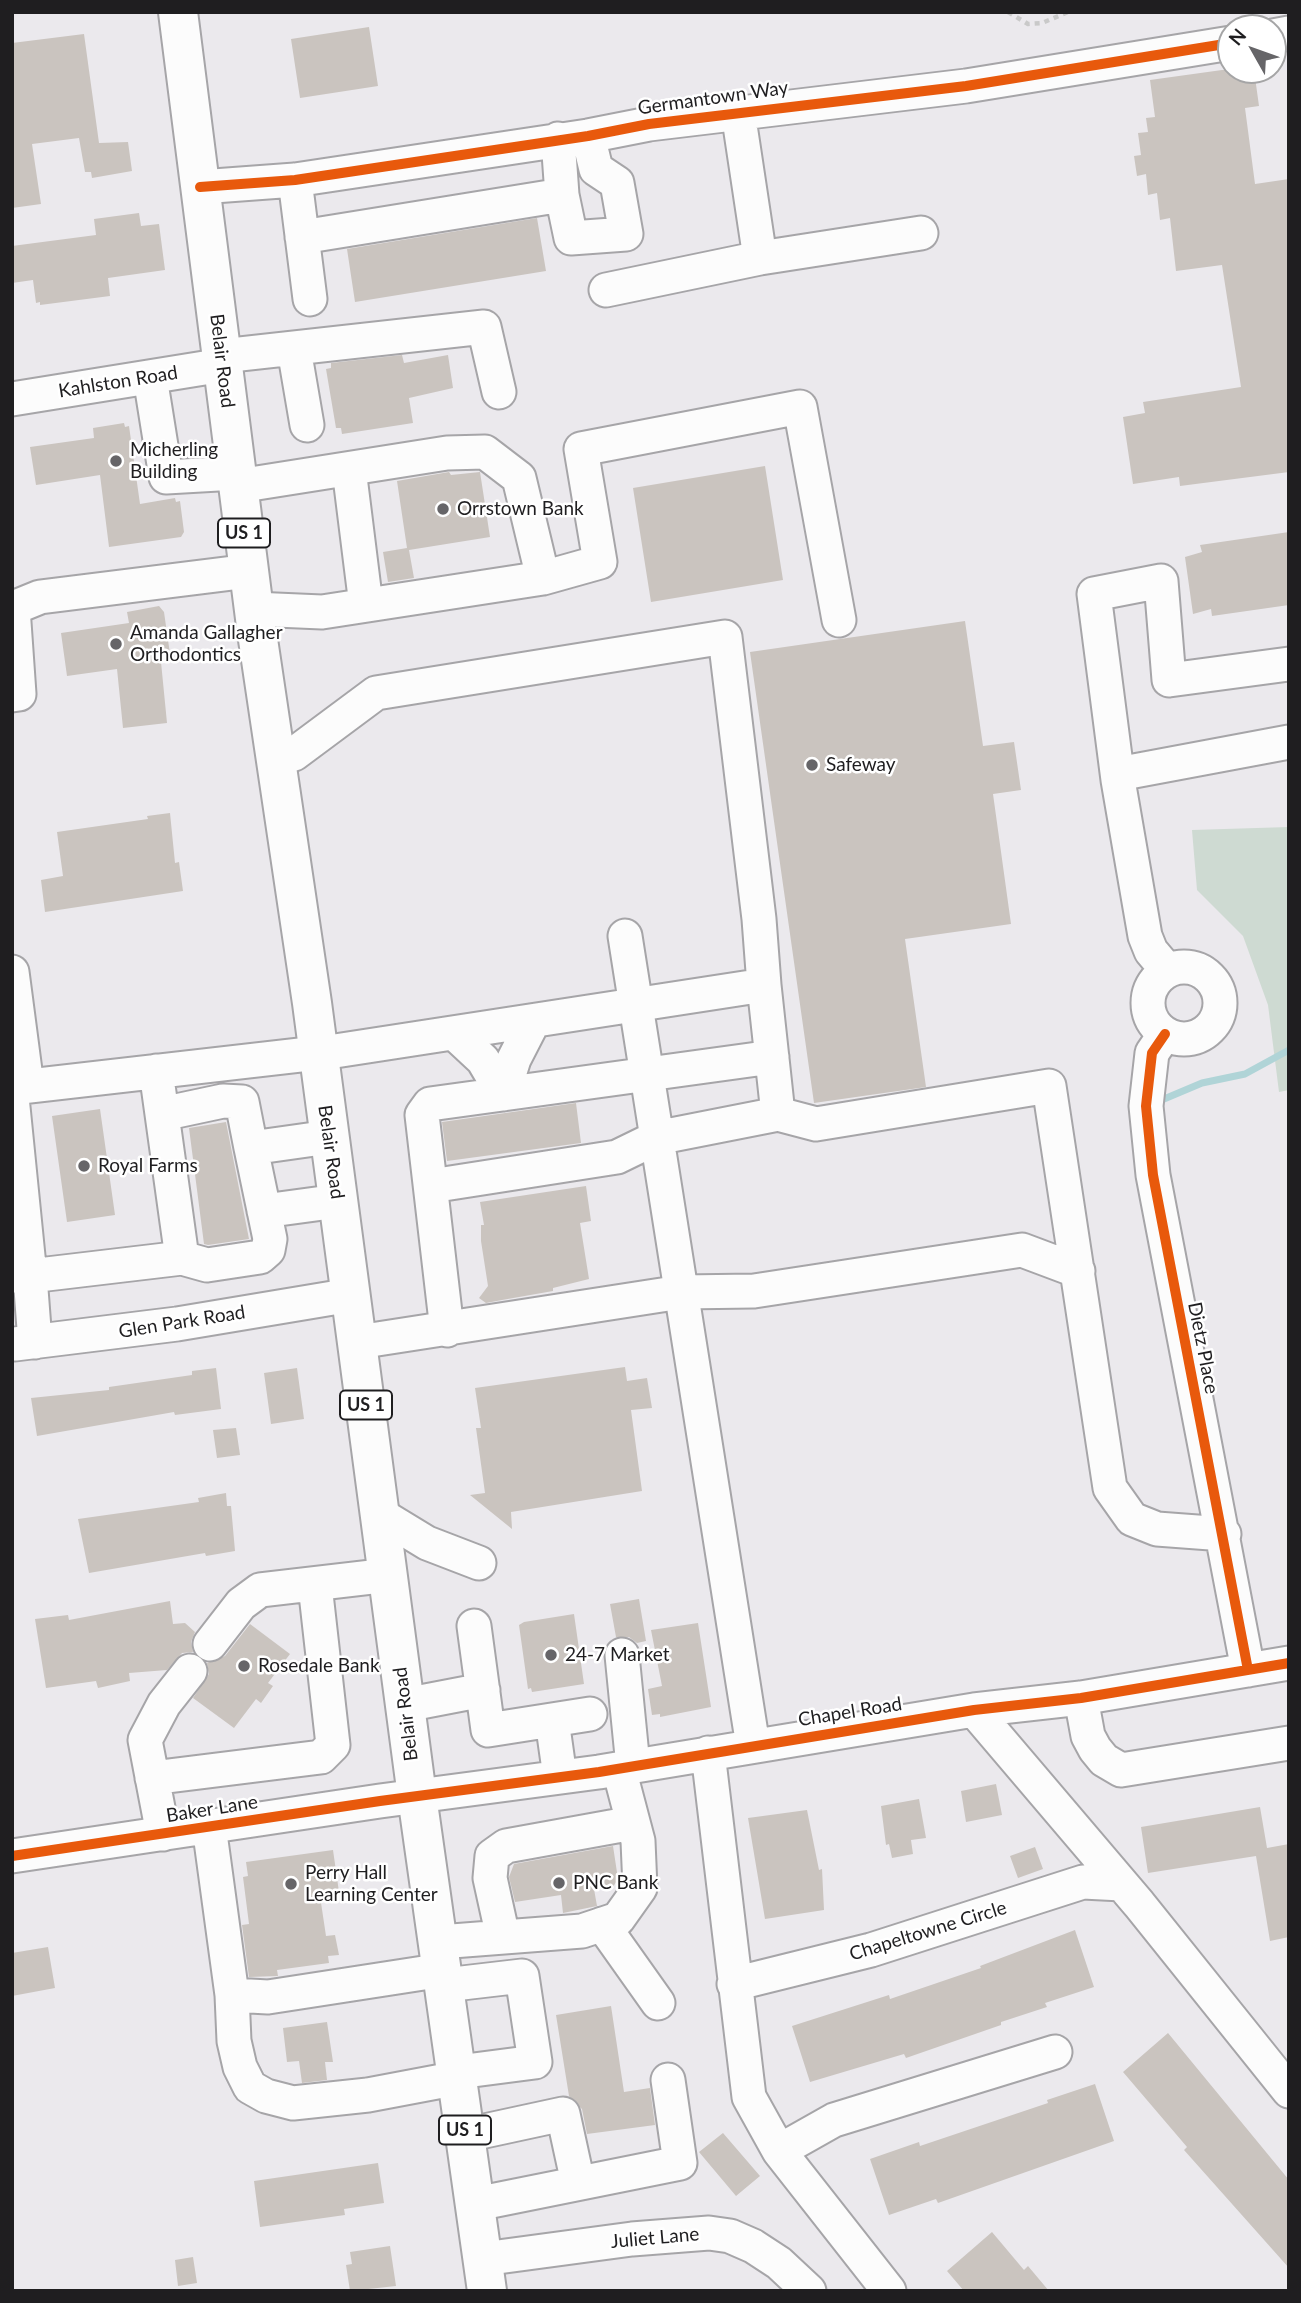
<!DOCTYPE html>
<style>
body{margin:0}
#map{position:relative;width:1301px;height:2303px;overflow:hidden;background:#ebe9ed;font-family:Lato,sans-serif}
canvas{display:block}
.frame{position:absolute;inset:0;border:14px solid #1f1e20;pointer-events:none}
.north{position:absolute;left:1217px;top:14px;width:70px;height:70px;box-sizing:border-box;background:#fff;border:2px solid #a5a5a6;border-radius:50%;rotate:310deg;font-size:19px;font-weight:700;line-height:28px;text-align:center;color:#1f1e20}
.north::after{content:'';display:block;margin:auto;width:24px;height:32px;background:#666568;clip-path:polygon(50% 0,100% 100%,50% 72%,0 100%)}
</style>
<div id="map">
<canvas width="1301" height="2303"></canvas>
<div class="frame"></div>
<div class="north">N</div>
</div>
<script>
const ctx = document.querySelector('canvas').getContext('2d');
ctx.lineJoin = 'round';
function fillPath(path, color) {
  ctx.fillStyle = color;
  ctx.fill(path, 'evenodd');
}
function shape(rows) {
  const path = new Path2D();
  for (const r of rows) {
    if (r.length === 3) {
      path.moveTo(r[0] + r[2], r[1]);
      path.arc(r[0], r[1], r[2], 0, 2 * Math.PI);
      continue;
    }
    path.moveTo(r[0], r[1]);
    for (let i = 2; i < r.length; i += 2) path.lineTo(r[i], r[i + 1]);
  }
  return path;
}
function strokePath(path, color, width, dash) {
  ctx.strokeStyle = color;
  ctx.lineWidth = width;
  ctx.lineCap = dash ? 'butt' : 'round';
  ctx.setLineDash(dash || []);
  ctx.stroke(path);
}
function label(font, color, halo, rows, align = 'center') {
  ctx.font = font + ' Lato,sans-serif';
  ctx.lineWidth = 5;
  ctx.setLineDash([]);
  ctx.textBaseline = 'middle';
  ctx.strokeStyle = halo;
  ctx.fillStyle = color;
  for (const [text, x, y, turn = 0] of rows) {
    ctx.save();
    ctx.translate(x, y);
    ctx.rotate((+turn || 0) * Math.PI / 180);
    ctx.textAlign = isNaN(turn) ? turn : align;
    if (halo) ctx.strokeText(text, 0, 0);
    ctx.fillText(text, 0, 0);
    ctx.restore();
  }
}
fillPath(shape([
 [1289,827,1289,1090,1279,1092,1268,1005,1243,936,1197,890,1192,830]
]), '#cedad2');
strokePath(shape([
 [1164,1099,1202,1083,1245,1074,1289,1050]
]), '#b0d4d7', 7);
fillPath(shape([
 [369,27,378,86,300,98,291,39],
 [84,34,99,143,128,142,132,171,92,178,91,172,85,172,79,138,32,144,41,204,12,208,12,43],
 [1222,70,1254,70,1259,106,1245,108,1255,184,1289,179,1289,472,1180,486,1179,477,1133,484,1123,417,1145,413,1143,402,1241,387,1222,265,1176,271,1170,218,1160,220,1157,193,1148,195,1146,174,1137,176,1134,156,1141,155,1138,133,1148,132,1146,118,1155,117,1150,80],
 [139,213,141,226,159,224,165,270,108,278,110,296,40,305,40,302,36,303,33,280,12,283,12,246,96,235,94,219],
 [537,218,546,271,355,302,347,249],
 [402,355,404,363,448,355,453,388,409,398,413,423,342,434,341,428,336,428,326,369,331,368,331,363],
 [124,423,125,427,129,426,140,504,175,498,176,502,180,501,184,532,181,537,109,547,100,475,36,485,30,447,94,438,93,428],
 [765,466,783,580,651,602,633,488],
 [449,472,451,475,480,472,490,537,409,550,414,578,388,582,383,552,407,548,397,481],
 [1289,532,1289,605,1212,616,1211,609,1193,614,1185,557,1202,552,1200,545],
 [159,606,164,612,171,661,161,662,167,723,123,728,117,669,67,676,61,633,129,623,127,612],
 [965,621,983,746,1014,742,1021,790,993,794,1011,924,905,939,926,1087,814,1103,750,652],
 [170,813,175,863,179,862,183,891,45,912,41,880,63,876,57,832,148,819,147,816],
 [576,1103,581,1143,447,1161,442,1122],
 [100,1109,115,1215,67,1222,52,1116],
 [226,1122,249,1239,208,1245,204,1244,189,1128],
 [586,1186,591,1221,580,1223,589,1279,553,1288,553,1291,502,1300,486,1303,479,1298,488,1286,481,1241,481,1225,484,1225,480,1202],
 [625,1367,627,1381,647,1378,652,1408,631,1410,642,1491,511,1512,512,1529,470,1495,485,1493,476,1428,481,1428,475,1388],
 [216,1368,221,1409,175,1415,174,1412,37,1436,31,1398,109,1390,109,1387,192,1375,192,1371],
 [297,1368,304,1419,271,1424,264,1373],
 [236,1428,240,1455,217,1458,213,1430],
 [226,1493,227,1506,231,1506,235,1551,206,1556,205,1553,89,1573,78,1519,199,1502,198,1498],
 [639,1599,646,1641,637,1643,629,1637,616,1637,610,1604],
 [170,1601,173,1624,185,1623,195,1632,191,1642,193,1652,182,1653,167,1670,129,1673,130,1681,98,1688,96,1681,46,1688,35,1619,68,1615,69,1620],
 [574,1614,584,1684,532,1692,531,1688,528,1689,519,1625,524,1622],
 [698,1623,711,1707,660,1717,660,1714,652,1715,648,1689,662,1686,651,1630],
 [250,1624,290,1654,268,1683,273,1686,261,1703,256,1699,234,1728,193,1698,209,1674,207,1663,225,1656],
 [996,1784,1002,1815,966,1822,961,1791],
 [919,1799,926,1838,911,1840,913,1854,892,1858,889,1844,886,1845,881,1806],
 [1260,1807,1267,1848,1289,1844,1289,1937,1270,1941,1256,1856,1148,1873,1141,1827],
 [807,1810,819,1870,822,1869,824,1910,765,1919,748,1818],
 [613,1846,618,1879,613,1887,594,1889,597,1906,563,1913,561,1895,515,1902,509,1877,514,1864],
 [1035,1847,1043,1869,1018,1878,1010,1856],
 [333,1850,339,1892,320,1896,326,1936,335,1935,339,1955,328,1956,329,1963,277,1970,278,1976,249,1977,242,1925,249,1924,243,1877,248,1876,246,1862],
 [1075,1930,1094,1987,1045,2003,1047,2007,1001,2022,1001,2025,906,2058,904,2054,810,2082,792,2026,889,1995,890,1999,981,1968,980,1966],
 [48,1947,55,1988,12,1996,12,1953],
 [611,2006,624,2092,650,2088,655,2125,587,2134,582,2109,569,2096,556,2015],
 [327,2022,333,2062,325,2062,327,2080,302,2083,299,2061,287,2062,283,2028],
 [1168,2033,1289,2180,1289,2268,1184,2150,1187,2147,1123,2072],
 [1095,2084,1114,2141,938,2203,936,2199,889,2215,870,2159,919,2142,920,2146,1048,2103,1047,2100],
 [723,2133,760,2176,736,2196,699,2152],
 [378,2163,384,2203,344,2209,345,2215,260,2227,254,2181],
 [992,2232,1024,2270,1028,2266,1049,2291,964,2291,947,2271],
 [390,2246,396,2286,350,2291,346,2265,352,2264,350,2252],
 [193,2257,197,2283,178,2286,175,2260]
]), '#cac4bf');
const minor = shape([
 [1273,36,1289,33],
 [738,112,760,258],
 [295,180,310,299],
 [200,187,295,180,588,136,649,124,966,86,1231,43],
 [562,195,571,238,626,234,617,183,596,169,588,136],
 [302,237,562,195,558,139],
 [606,290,760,258,921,233],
 [294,349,307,425],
 [222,356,484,327,499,392],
 [150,377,166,477,236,473],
 [12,399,223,365],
 [349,469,366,605],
 [238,486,447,453,485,452,519,478,543,578],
 [253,609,322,612,543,578,600,562,581,449,800,407,839,620],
 [12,695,19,694,13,608,40,597,249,571],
 [294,754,376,693,725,637,759,919,764,985],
 [1118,774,1289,742],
 [625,936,753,1746],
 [1184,1003,36],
 [1167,970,1151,951,1145,936,1118,780,1094,594,1161,581,1169,680,1289,664],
 [12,972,27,1086],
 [454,1033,483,1060,503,1094],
 [1165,1034,1152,1053,1146,1106,1153,1175,1248,1670],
 [12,1088,335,1051,764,985,778,1114,816,1124,1049,1086,1110,1488,1132,1519,1157,1529,1224,1534],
 [503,1094,514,1059,533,1022],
 [12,1097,30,1276,12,1276],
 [162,1114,223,1101,242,1102,251,1148,329,1137],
 [431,1186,617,1157,656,1138,778,1114],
 [264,1211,338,1201],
 [182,1258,207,1265,260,1257,268,1250,270,1239,251,1148],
 [447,1330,422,1115,430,1104,772,1057],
 [35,1342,30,1276,182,1258,156,1071],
 [358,1342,681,1292,754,1291,1022,1250,1078,1271],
 [15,1344,177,1324,351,1295],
 [381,1515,427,1543,479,1563],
 [474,1626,488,1730,590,1714],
 [210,1644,241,1604,260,1590,389,1575],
 [622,1655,633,1766],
 [1081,1698,1088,1736,1095,1749,1104,1760,1121,1770,1289,1743],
 [405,1705,483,1690],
 [974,1710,1139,1904,1289,2091],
 [552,1720,560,1777],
 [708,1753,749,2097,779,2151,889,2291],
 [152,1778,321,1757,333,1745,315,1585],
 [209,1826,232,1995,268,1997,443,1970],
 [163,1834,145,1740,164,1704,190,1671],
 [12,1856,380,1801,599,1772,974,1710,1081,1698,1289,1663],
 [602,1924,658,2003],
 [503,1937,490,1878,492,1856,506,1846,633,1823],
 [439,1942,582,1931,618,1919,640,1888,638,1841,619,1769],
 [734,1984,871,1950,1083,1882,1122,1884],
 [445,1985,522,1976,535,2062,458,2072],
 [232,1995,234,2041,240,2067,250,2087,266,2096,293,2103,368,2095,458,2078],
 [466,2135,563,2114,578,2183],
 [779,2151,834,2120,1055,2052],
 [476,2204,680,2163,668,2080],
 [483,2259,632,2239,709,2233,730,2236,753,2246,779,2263,809,2291]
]);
const highway = shape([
 [178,12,256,626,312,1003,417,1796,487,2291]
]);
strokePath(minor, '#a6a5a8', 37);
strokePath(highway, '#a6a5a8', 42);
strokePath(shape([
 [1008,12,1028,24,1042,23,1068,12]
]), '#c9c9c9', 4.5, [5, 5]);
strokePath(minor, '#fcfcfc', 33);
strokePath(highway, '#fcfcfc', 38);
strokePath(shape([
 [200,187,295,180,588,136,649,124,966,86,1231,43],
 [1165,1034,1152,1053,1146,1106,1153,1175,1248,1670],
 [12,1856,380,1801,599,1772,974,1710,1081,1698,1289,1663]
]), '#e8590c', 10);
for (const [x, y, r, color] of [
 [116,461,7,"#666568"],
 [443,509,7,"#666568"],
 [116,644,7,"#666568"],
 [812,765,7,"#666568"],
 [84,1166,7,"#666568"],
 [551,1655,7,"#666568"],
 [244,1666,7,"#666568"],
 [559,1883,7,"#666568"],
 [291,1884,7,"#666568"]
]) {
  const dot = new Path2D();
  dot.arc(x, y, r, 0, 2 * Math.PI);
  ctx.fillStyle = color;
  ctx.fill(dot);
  strokePath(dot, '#fff', 2.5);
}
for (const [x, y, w] of [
 [244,533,52],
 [366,1405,52],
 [465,2130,52]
]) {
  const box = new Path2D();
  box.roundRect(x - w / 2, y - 14.5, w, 29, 5);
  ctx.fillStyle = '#fff';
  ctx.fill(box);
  strokePath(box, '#1f1e20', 2);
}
label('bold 18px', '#1f1e20', null, [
 ["US 1",244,533],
 ["US 1",366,1405],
 ["US 1",465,2130]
]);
label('19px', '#1f1e20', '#fff', [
 ["Germantown Way",713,98,-8],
 ["Belair Road",222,361,83],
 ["Kahlston Road",118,382,-9],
 ["Belair Road",331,1152,82],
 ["Glen Park Road",182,1322,-9],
 ["Dietz Place",1203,1348,79],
 ["Chapel Road",850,1712,-9],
 ["Belair Road",406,1714,-97],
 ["Baker Lane",212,1809,-9],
 ["Chapeltowne Circle",928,1931,-17],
 ["Juliet Lane",655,2238,-5]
]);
label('19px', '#1f1e20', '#fff', [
 ["Micherling",130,450],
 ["Building",130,472],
 ["Orrstown Bank",457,509],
 ["Amanda Gallagher",130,633],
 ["Orthodontics",130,655],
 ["Safeway",826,765],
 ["Royal Farms",98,1166],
 ["24-7 Market",565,1655],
 ["Rosedale Bank",258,1666],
 ["Perry Hall",305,1873],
 ["Learning Center",305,1895],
 ["PNC Bank",573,1883]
], 'left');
</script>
